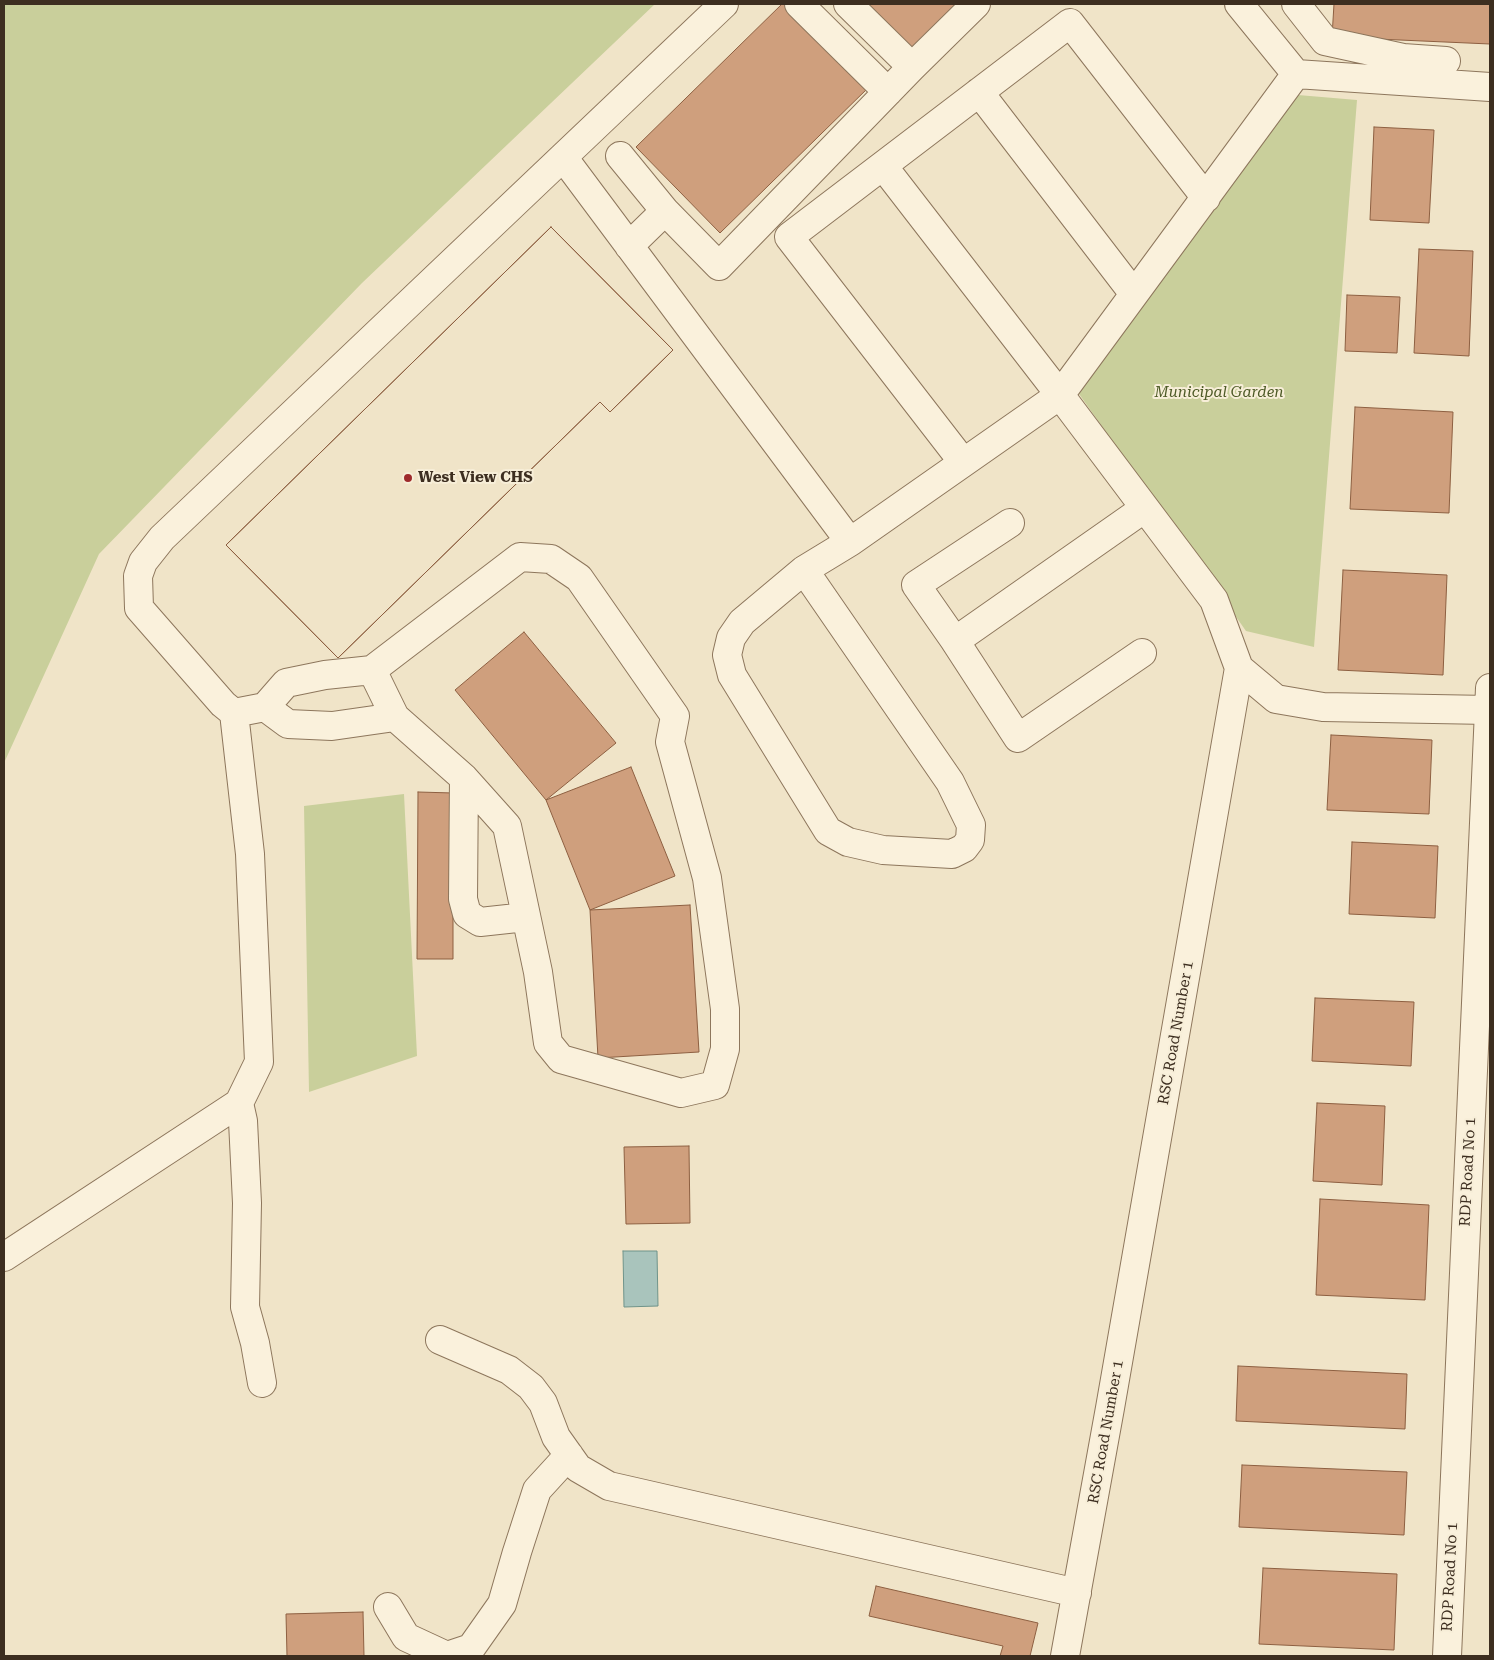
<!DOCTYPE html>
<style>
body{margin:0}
#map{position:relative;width:1494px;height:1660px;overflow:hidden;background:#f0e4c8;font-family:"Roboto Serif",serif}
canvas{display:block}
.frame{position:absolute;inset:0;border:5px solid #3d2e20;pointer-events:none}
</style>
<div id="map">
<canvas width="1494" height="1660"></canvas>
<div class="frame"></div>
</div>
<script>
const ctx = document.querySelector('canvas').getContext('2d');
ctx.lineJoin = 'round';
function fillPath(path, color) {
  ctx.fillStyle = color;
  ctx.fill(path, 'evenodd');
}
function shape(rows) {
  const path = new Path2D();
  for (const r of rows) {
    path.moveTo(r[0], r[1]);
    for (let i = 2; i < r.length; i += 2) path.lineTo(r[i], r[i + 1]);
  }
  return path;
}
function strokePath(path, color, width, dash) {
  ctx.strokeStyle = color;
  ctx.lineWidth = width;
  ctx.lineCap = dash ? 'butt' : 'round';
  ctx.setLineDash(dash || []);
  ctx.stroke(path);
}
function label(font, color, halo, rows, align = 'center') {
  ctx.font = font + ' "Roboto Serif",serif';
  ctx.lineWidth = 4;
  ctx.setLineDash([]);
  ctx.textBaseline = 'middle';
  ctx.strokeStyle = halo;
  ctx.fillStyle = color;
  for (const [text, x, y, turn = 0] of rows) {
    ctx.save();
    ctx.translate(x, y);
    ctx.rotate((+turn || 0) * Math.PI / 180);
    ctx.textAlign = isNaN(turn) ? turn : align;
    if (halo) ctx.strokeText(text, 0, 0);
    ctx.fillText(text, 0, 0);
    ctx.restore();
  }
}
fillPath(shape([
 [4,4,655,4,362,283,99,554,4,763],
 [1298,95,1357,100,1314,647,1246,631,1077,391],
 [404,794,417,1056,309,1092,304,806]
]), '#c9cf9b');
const water = shape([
 [623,1251,657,1251,658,1306,624,1307,623,1251]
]);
fillPath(water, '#a9c4bc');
strokePath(water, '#6f938a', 1);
const building = shape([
 [782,4,790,4,870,86,720,233,636,147,782,4],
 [857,4,957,4,906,54,857,4],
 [1334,4,1490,4,1490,44,1332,37,1334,4],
 [1374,127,1434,130,1429,223,1370,220,1374,127],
 [551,227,673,350,610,412,600,402,338,658,226,545,551,227],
 [551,227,673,350,610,412,600,402,338,658,226,545,551,227],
 [1419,249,1473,251,1469,356,1414,353,1419,249],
 [1347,295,1400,297,1397,353,1345,351,1347,295],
 [1355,407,1453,412,1449,513,1350,509,1355,407],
 [1343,570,1447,575,1443,675,1338,670,1343,570],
 [524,632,616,743,546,800,455,690,524,632],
 [1331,735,1432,740,1429,814,1327,810,1331,735],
 [631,767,675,876,590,910,546,800,631,767],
 [418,792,453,793,453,959,417,959,418,792],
 [1352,842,1438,846,1435,918,1349,914,1352,842],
 [690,905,699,1052,598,1058,590,910,690,905],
 [1315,998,1414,1002,1411,1066,1312,1061,1315,998],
 [1317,1103,1385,1106,1382,1185,1313,1181,1317,1103],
 [689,1146,690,1223,626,1224,624,1147,689,1146],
 [1320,1199,1429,1205,1425,1300,1316,1295,1320,1199],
 [1238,1366,1407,1374,1405,1429,1236,1421,1238,1366],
 [1242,1465,1407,1472,1404,1535,1239,1527,1242,1465],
 [1263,1568,1397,1574,1394,1650,1259,1644,1263,1568],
 [876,1586,1038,1623,1030,1656,1000,1656,1003,1646,869,1616,876,1586],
 [363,1612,364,1656,287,1656,286,1614,363,1612]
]);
fillPath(building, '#cf9f7d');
strokePath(building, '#8d5f41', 1);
const minor = shape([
 [799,4,888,92],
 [848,4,912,67],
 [1239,4,1296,74],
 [1296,4,1325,41,1403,58,1446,61],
 [979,92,1134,294],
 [620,156,665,211],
 [563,157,850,542,1060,395,883,166],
 [629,246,665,211,719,266,912,67,976,4],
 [963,462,789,237,1070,23,1206,198],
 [804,570,950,782,971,825,970,840,964,848,952,854,883,850,848,842,828,831,732,675,727,655,731,638,742,622,804,570,850,542],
 [955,641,916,585,1010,523],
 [1142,653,1018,738,955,641,1145,508],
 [265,707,288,724,332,726,395,717],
 [1489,710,1323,707,1276,699,1239,668,1214,600,1060,395,1296,74,1490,87],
 [234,713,265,707,286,683,325,675,372,670,520,557,551,559,579,578,675,716,670,742,707,878,725,1009,725,1049,715,1085,681,1093,561,1059,548,1043,538,972,507,826,464,778,395,717,372,670],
 [464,778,463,899,467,914,480,922,526,917],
 [4,1257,239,1103],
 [440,1340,509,1370,531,1387,543,1403,556,1437,578,1468,609,1486,1077,1593],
 [262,1383,255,1343,245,1307,247,1203,243,1121,239,1103,259,1062,250,854,234,713,223,704,139,608,138,576,143,562,162,538,724,4],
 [388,1607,406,1637,447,1656,471,1648,502,1604,517,1552,537,1490,569,1455],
 [1065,1656,1110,1408,1239,668],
 [1447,1656,1490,688]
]);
strokePath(minor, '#8d765c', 30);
strokePath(minor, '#faf1dc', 28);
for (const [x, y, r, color] of [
 [408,478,5,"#9e2a2b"]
]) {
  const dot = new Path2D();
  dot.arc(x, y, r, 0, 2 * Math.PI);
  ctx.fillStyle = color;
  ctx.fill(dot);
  strokePath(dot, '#f7eed8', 2);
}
label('italic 15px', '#4d5a26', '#f7eed8', [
 ["Municipal Garden",1219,393]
]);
label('bold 15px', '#3d2e20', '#f7eed8', [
 ["West View CHS",418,478]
], 'left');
label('15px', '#3d2e20', '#f7eed8', [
 ["RSC Road Number 1",1176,1033,-80],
 ["RDP Road No 1",1468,1172,-87],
 ["RSC Road Number 1",1106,1432,-80],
 ["RDP Road No 1",1450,1577,-87]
]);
</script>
